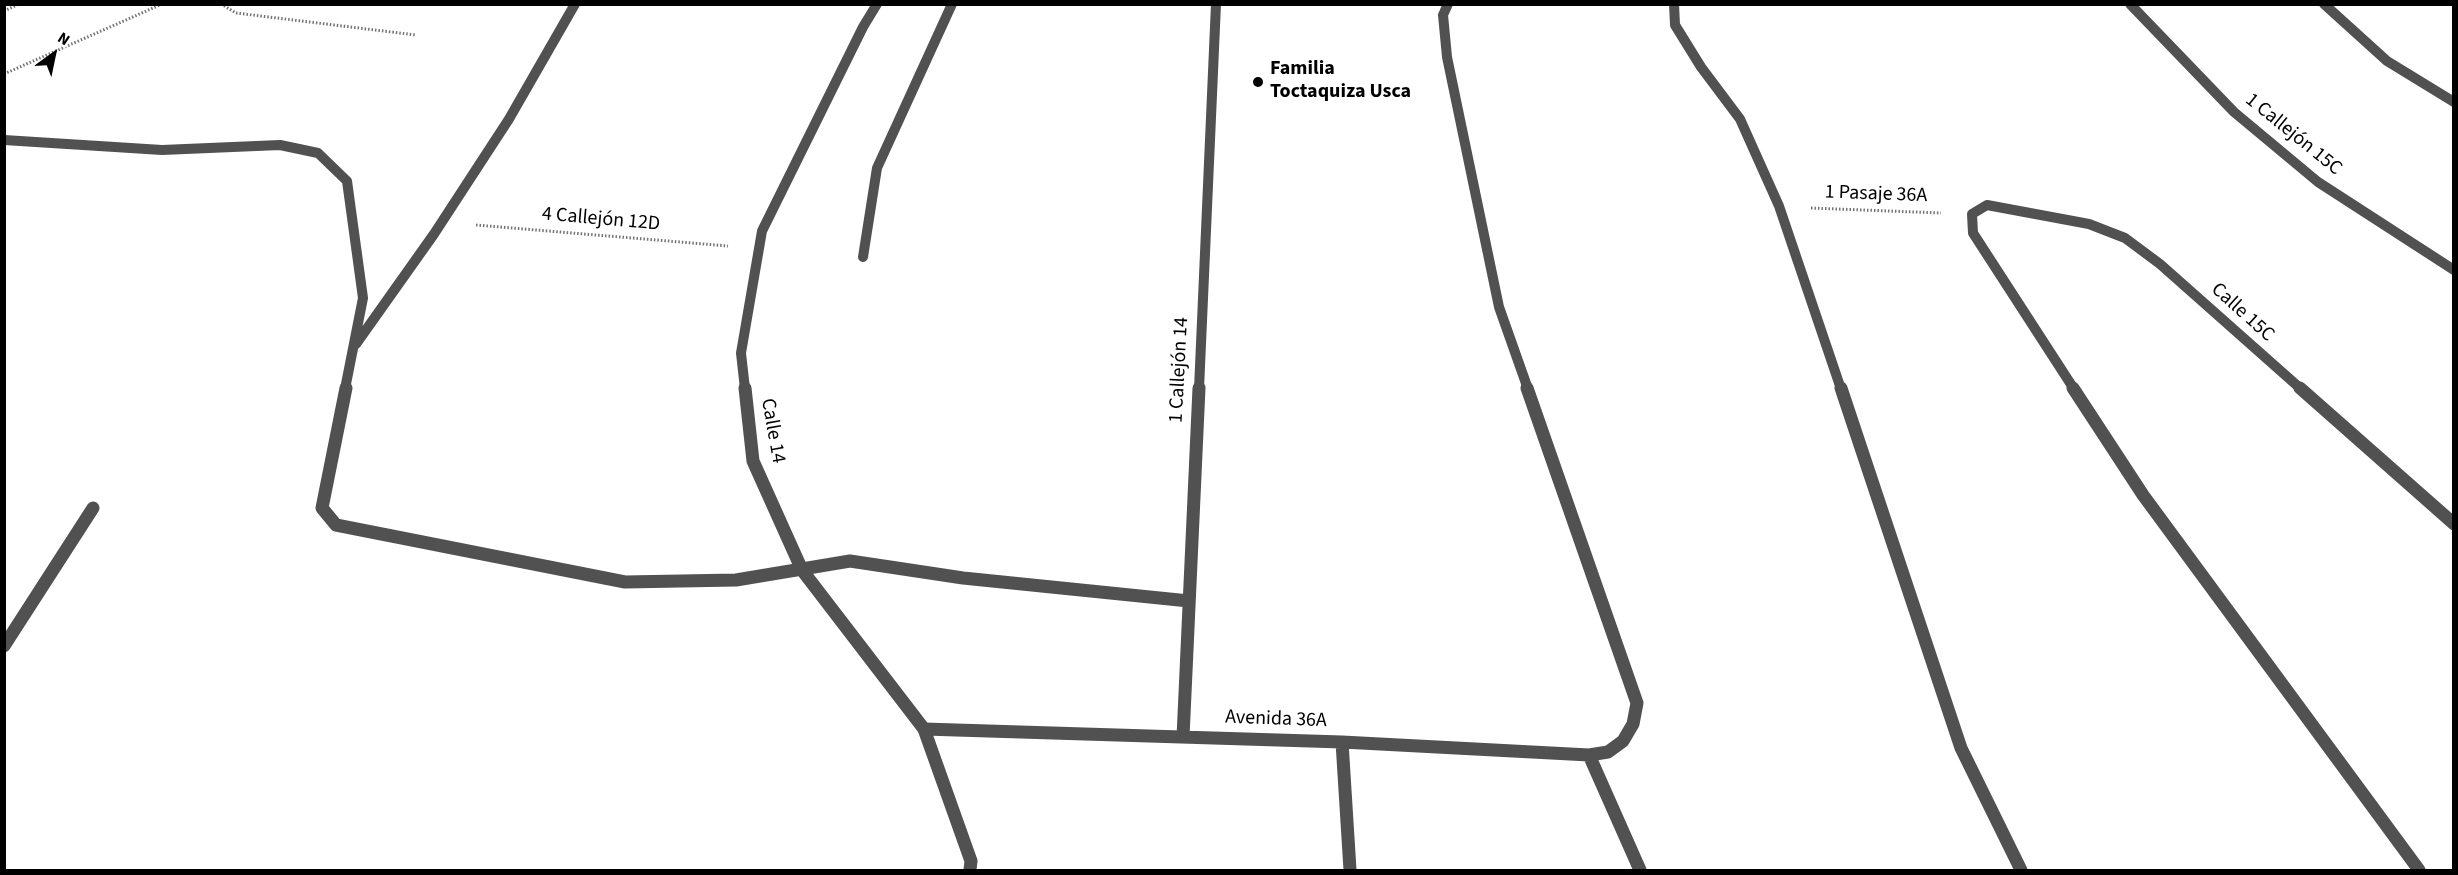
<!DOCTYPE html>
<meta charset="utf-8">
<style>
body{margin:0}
#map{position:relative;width:2458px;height:875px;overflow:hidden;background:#fff;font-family:"Source Sans 3",sans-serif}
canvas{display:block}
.frame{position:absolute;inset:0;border:6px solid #000;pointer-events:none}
.north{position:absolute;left:24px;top:24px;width:60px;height:60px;-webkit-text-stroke:4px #fff;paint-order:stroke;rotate:33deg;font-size:16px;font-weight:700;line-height:24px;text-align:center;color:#000}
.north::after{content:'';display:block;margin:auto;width:21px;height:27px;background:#000;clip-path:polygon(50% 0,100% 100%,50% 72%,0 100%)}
</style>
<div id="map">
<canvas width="2458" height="875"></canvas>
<div class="frame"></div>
<div class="north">N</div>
</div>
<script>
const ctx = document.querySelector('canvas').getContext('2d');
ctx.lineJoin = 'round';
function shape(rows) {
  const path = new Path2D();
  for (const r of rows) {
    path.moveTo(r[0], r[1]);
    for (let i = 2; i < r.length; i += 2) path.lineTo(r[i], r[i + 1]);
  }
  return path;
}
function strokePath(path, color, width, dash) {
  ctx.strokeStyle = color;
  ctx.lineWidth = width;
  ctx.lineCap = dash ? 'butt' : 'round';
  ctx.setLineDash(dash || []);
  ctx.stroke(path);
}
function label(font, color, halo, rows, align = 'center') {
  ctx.font = font + ' "Source Sans 3",sans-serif';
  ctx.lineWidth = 4.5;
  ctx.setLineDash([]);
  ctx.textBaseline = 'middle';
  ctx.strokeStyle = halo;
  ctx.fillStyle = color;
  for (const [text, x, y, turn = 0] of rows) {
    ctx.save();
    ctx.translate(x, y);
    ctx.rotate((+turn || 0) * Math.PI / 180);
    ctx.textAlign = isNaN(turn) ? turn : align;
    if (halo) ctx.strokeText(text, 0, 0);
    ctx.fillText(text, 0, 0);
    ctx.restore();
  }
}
strokePath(shape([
 [221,4,236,13,416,35],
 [4,11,19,4],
 [4,74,162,4],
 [1811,208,1941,213],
 [476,225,728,246]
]), '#737373', 3, [1.5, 2]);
strokePath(shape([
 [1448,4,1443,15,1447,57,1499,307,1528,389],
 [1674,4,1675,25,1701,67,1740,119,1779,206,1841,389],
 [2130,4,2234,112,2318,182,2454,270],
 [2324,4,2387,61,2454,102],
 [4,140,162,150,280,145,318,153,347,181,363,298,345,389],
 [863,257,877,168,952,4],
 [356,344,434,234,509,119,575,4],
 [1199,389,1216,4],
 [2074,389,1973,233,1972,214,1987,205,2089,224,2125,238,2160,264,2301,389]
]), '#515151', 10);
strokePath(shape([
 [346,388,322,508,336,525,625,582,736,580,850,561,963,578,1189,601],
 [1841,388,1961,748,2021,870],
 [2073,388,2143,495,2419,870],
 [2300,388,2454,524],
 [4,646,93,508],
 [924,729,1342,742,1589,755,1608,752,1623,741,1633,724,1637,703,1527,388],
 [1183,737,1199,388],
 [1342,742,1350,870],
 [1589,755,1640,870]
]), '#515151', 13);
strokePath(shape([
 [745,389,741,353,762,231,863,27,877,4]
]), '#515151', 10);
strokePath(shape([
 [745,388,753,461,802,570,924,729,971,861,970,870]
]), '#515151', 13);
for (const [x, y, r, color] of [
 [1258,82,6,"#000"]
]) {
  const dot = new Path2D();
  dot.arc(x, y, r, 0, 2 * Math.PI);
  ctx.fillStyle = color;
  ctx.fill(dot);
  strokePath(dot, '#fff', 2);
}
label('bold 20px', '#000', '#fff', [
 ["Familia",1270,70],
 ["Toctaquiza Usca",1270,93]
], 'left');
label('20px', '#000', '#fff', [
 ["1 Callejón 15C",2293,135,39],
 ["1 Pasaje 36A",1876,195,2],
 ["4 Callejón 12D",601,220,5],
 ["Calle 15C",2242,313,42],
 ["1 Callejón 14",1180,370,-87],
 ["Calle 14",772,431,80],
 ["Avenida 36A",1276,720,2]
]);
</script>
